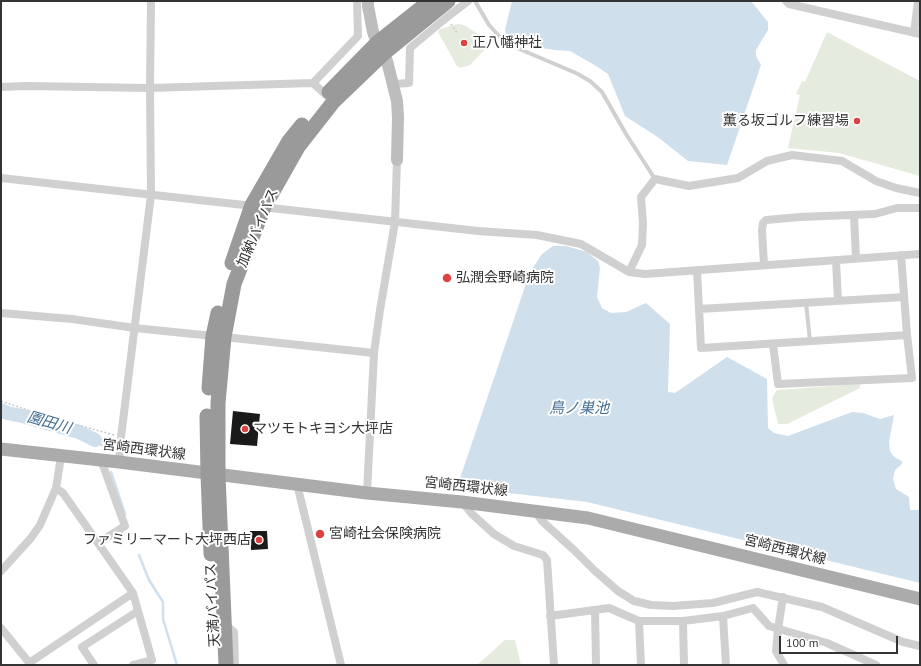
<!DOCTYPE html>
<meta charset="utf-8">
<style>
body{margin:0}
#map{position:relative;width:921px;height:666px;overflow:hidden;background:#fff;font-family:"PT Sans",sans-serif}
canvas{display:block}
.frame{position:absolute;inset:0;border:2px solid #333;pointer-events:none}
.scale{position:absolute;left:779px;top:636px;width:119px;height:18px;box-sizing:border-box;border:2px solid #333;border-top:0;padding-left:5px;font-size:12px;line-height:14px;white-space:nowrap;color:#333;-webkit-text-stroke:3px #fff;paint-order:stroke}
</style>
<div id="map">
<canvas width="921" height="666"></canvas>
<div class="frame"></div>
<div class="scale">100 m</div>
</div>
<script>
const ctx = document.querySelector('canvas').getContext('2d');
ctx.lineJoin = 'round';
function fillPath(path, color) {
  ctx.fillStyle = color;
  ctx.fill(path, 'evenodd');
}
function shape(rows) {
  const path = new Path2D();
  for (const r of rows) {
    path.moveTo(r[0], r[1]);
    for (let i = 2; i < r.length; i += 2) path.lineTo(r[i], r[i + 1]);
  }
  return path;
}
function strokePath(path, color, width, dash) {
  ctx.strokeStyle = color;
  ctx.lineWidth = width;
  ctx.lineCap = dash ? 'butt' : 'round';
  ctx.setLineDash(dash || []);
  ctx.stroke(path);
}
function label(font, color, halo, rows, align = 'center') {
  ctx.font = font + ' "PT Sans","Noto Sans JP",sans-serif';
  ctx.lineWidth = 4;
  ctx.setLineDash([]);
  ctx.textBaseline = 'middle';
  ctx.strokeStyle = halo;
  ctx.fillStyle = color;
  for (const [text, x, y, turn = 0] of rows) {
    ctx.save();
    ctx.translate(x, y);
    ctx.rotate((+turn || 0) * Math.PI / 180);
    ctx.textAlign = isNaN(turn) ? turn : align;
    if (halo) ctx.strokeText(text, 0, 0);
    ctx.fillText(text, 0, 0);
    ctx.restore();
  }
}
fillPath(shape([
 [458,24,464,25,484,38,490,44,470,65,460,68,457,66,438,32,440,29],
 [827,32,920,81,920,176,839,153,788,148,800,95,796,94,802,81,805,82],
 [860,384,860,388,787,424,778,424,772,398,777,390],
 [505,640,515,640,521,665,477,665]
]), '#e5ebdf');
fillPath(shape([
 [512,1,751,1,768,22,768,30,756,50,756,56,761,65,727,165,688,161,659,138,625,116,608,74,596,66,570,51,555,50,527,46,506,34,505,30],
 [553,246,566,246,587,252,598,261,600,268,597,297,602,308,611,313,626,312,646,303,670,324,668,392,675,393,727,357,767,379,768,428,774,433,788,436,852,412,863,413,880,419,894,415,889,442,890,451,894,457,902,461,902,464,895,470,893,479,896,489,909,497,910,510,920,510,920,583,587,502,457,487,530,272,542,254]
]), '#d0dfec');
strokePath(shape([
 [95,440,108,450],
 [111,472,125,514],
 [139,555,149,580,163,602,163,619,177,665]
]), '#d0dfec', 2.5);
strokePath(shape([
 [1,410,7,413,22,416,79,432,95,440]
]), '#d0dfec', 14);
fillPath(shape([
 [233,411,260,414,257,446,230,444],
 [250,531,267,531,268,549,251,550]
]), '#1a1a1a');
strokePath(shape([
 [451,24,458,34],
 [1,401,42,415,114,435]
]), '#cacaca', 1.5, [2, 2]);
strokePath(shape([
 [475,1,489,25,500,37,517,48,576,73,590,81,602,92,626,134,655,179],
 [806,303,810,341]
]), '#d0d0d0', 4);
strokePath(shape([
 [786,1,789,4,920,34],
 [914,33,918,1],
 [313,83,358,36,357,1],
 [394,84,409,83,410,48,446,18,468,1],
 [1,87,26,86,150,88,313,83,326,95],
 [1,178,478,231,537,235,581,244,629,272,645,274,920,254],
 [854,216,856,258],
 [836,260,838,301],
 [764,265,762,230,763,223,766,220,800,217,875,214,897,208,920,208],
 [697,270,701,348,907,335],
 [629,272,642,245,643,223,641,197,655,179,689,186,738,178,767,161,792,155,842,161,876,181,896,188,920,193],
 [699,309,904,297],
 [1,313,72,319,135,328,213,336],
 [224,337,374,353],
 [773,344,778,384,912,378,907,335,901,255],
 [119,462,121,437,151,195,150,88,151,1],
 [297,484,341,665],
 [367,493,374,353,380,310,395,222,397,160],
 [462,502,472,514,494,534,514,546,543,555,547,560,554,665],
 [535,511,542,521,575,551,594,570,618,591,634,601,651,605,673,606,713,603,757,592,822,607,903,642,920,646],
 [98,543,125,526,101,460],
 [1,571,31,538,40,525,56,488,61,457],
 [783,597,778,629,776,651,784,665],
 [595,610,596,665],
 [550,616,609,608,639,621,683,621,723,616,753,608,769,626,827,643,876,665],
 [723,616,726,665],
 [639,621,641,665],
 [683,621,684,665],
 [225,624,234,632,235,665],
 [1,628,31,665],
 [29,663,133,593,63,493,56,488],
 [94,665,82,647,138,611],
 [133,665,152,660,133,593]
]), '#d0d0d0', 8);
strokePath(shape([
 [368,1,368,6,373,32,377,43,387,61,397,101,398,117,397,160]
]), '#bdbdbd', 12);
strokePath(shape([
 [1,449,119,462,367,493,462,502,588,518,920,599]
]), '#ababab', 13);
strokePath(shape([
 [329,92,377,43,430,1],
 [232,263,252,205,289,141,302,125],
 [209,388,213,336,218,313],
 [207,416,208,474,211,554],
 [226,665,218,475,218,403,224,337,234,284,264,207,298,147,334,101,383,54,448,1]
]), '#9a9a9a', 15);
for (const [x, y, r, color] of [
 [464,43,4,"#dd4242"],
 [857,121,4,"#dd4242"],
 [447,278,5,"#dd4242"],
 [245,429,4,"#dd4242"],
 [320,534,5,"#dd4242"],
 [259,540,4,"#dd4242"]
]) {
  const dot = new Path2D();
  dot.arc(x, y, r, 0, 2 * Math.PI);
  ctx.fillStyle = color;
  ctx.fill(dot);
  strokePath(dot, '#fff', 1.5);
}
label('14px', '#333', '#fff', [
 ["正八幡神社",472,43],
 ["薫る坂ゴルフ練習場",849,121,"right"],
 ["弘潤会野崎病院",456,278],
 ["マツモトキヨシ大坪店",253,429],
 ["宮崎社会保険病院",329,534],
 ["ファミリーマート大坪西店",251,540,"right"]
], 'left');
label('14px', '#333', '#fff', [
 ["加納バイパス",258,228,-67],
 ["宮崎西環状線",144,450,7],
 ["宮崎西環状線",466,487,6],
 ["宮崎西環状線",785,550,14],
 ["天満バイパス",213,605,-93]
]);
label('italic 15px', '#446e92', '#fff', [
 ["鳥ノ巣池",579,409],
 ["園田川",49,423,16]
]);
</script>
